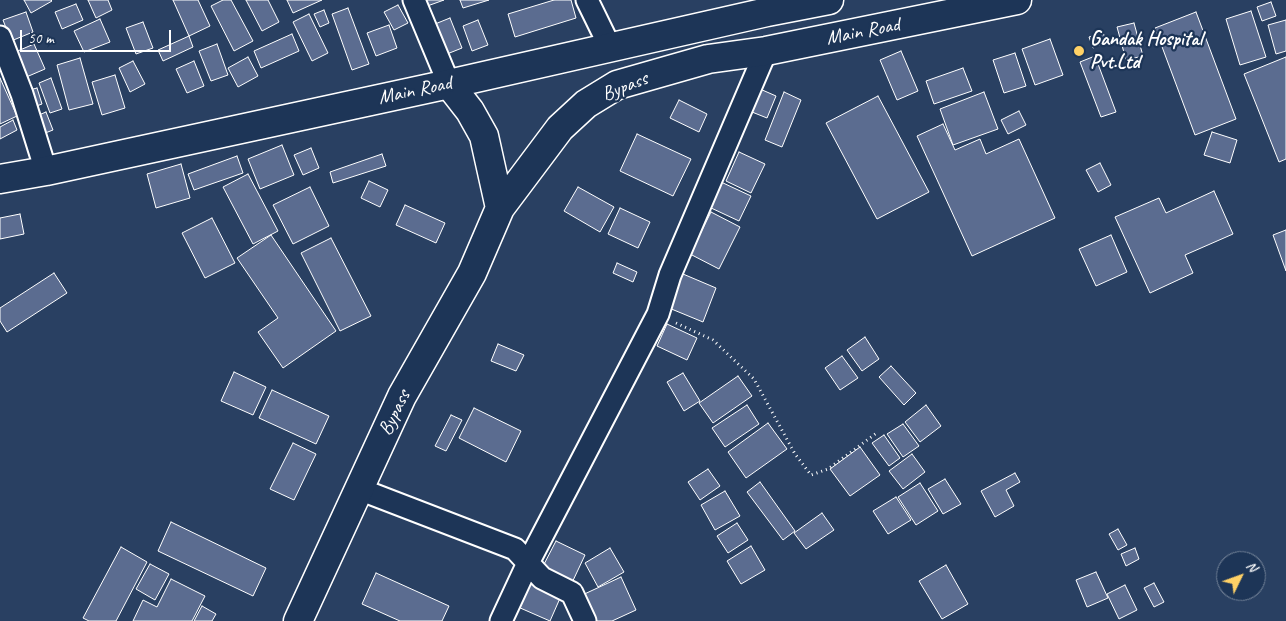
<!DOCTYPE html>
<style>
body{margin:0}
#map{position:relative;width:1286px;height:621px;overflow:hidden;background:#294062;font-family:Caveat,sans-serif}
canvas{display:block}
.north{position:absolute;left:1216px;top:551px;width:50px;height:50px;box-sizing:border-box;background:#1d3557;border:1px solid #77869a;border-radius:50%;rotate:48deg;font-size:14px;font-weight:700;line-height:20px;text-align:center;color:#fff}
.north::after{content:'';display:block;margin:auto;width:18px;height:22px;background:#ffd166;clip-path:polygon(50% 0,100% 100%,50% 72%,0 100%)}
.scale{position:absolute;left:20px;top:30px;width:151px;height:22px;box-sizing:border-box;border:2px solid #fff;border-top:0;padding-left:6px;font-size:15px;line-height:18px;white-space:nowrap;color:#fff;-webkit-text-stroke:4px #1d3557;paint-order:stroke}
</style>
<div id="map">
<canvas width="1286" height="621"></canvas>
<div class="north">N</div>
<div class="scale">50 m</div>
</div>
<script>
const ctx = document.querySelector('canvas').getContext('2d');
ctx.lineJoin = 'round';
function fillPath(path, color) {
  ctx.fillStyle = color;
  ctx.fill(path, 'evenodd');
}
function shape(rows) {
  const path = new Path2D();
  for (const r of rows) {
    path.moveTo(r[0], r[1]);
    for (let i = 2; i < r.length; i += 2) path.lineTo(r[i], r[i + 1]);
  }
  return path;
}
function strokePath(path, color, width, dash) {
  ctx.strokeStyle = color;
  ctx.lineWidth = width;
  ctx.lineCap = dash ? 'butt' : 'round';
  ctx.setLineDash(dash || []);
  ctx.stroke(path);
}
function label(font, color, halo, rows, align = 'center') {
  ctx.font = font + ' Caveat,sans-serif';
  ctx.lineWidth = 4.5;
  ctx.setLineDash([]);
  ctx.textBaseline = 'middle';
  ctx.strokeStyle = halo;
  ctx.fillStyle = color;
  for (const [text, x, y, turn = 0] of rows) {
    ctx.save();
    ctx.translate(x, y);
    ctx.rotate((+turn || 0) * Math.PI / 180);
    ctx.textAlign = isNaN(turn) ? turn : align;
    if (halo) ctx.strokeText(text, 0, 0);
    ctx.fillText(text, 0, 0);
    ctx.restore();
  }
}
const building = shape([
 [24,0,51,0,52,1,31,13,24,0],
 [88,0,108,0,112,10,96,18,88,0],
 [173,0,198,0,210,26,189,36,173,0],
 [223,0,231,0,253,41,234,51,211,6,223,0],
 [246,0,268,0,279,22,262,31,246,0],
 [287,0,322,0,293,13,287,0],
 [416,0,444,0,419,9,416,0],
 [460,0,489,0,463,8,460,0],
 [554,0,571,0,576,18,515,37,508,14,554,0],
 [1271,2,1276,16,1262,21,1257,7,1271,2],
 [76,4,83,20,62,29,55,12,76,4],
 [398,5,408,23,394,30,384,12,398,5],
 [348,8,369,64,352,70,332,14,348,8],
 [324,10,329,23,320,27,314,14,324,10],
 [1251,11,1266,57,1240,65,1226,19,1251,11],
 [26,12,33,32,11,41,3,20,26,12],
 [1196,12,1236,119,1195,135,1155,28,1196,12],
 [309,14,328,53,312,61,293,22,309,14],
 [450,18,462,48,447,54,435,24,450,18],
 [100,19,110,42,84,52,74,31,100,19],
 [478,20,488,45,472,51,463,26,478,20],
 [1286,20,1286,51,1276,54,1268,25,1286,20],
 [143,22,153,48,136,54,126,28,143,22],
 [1134,23,1143,56,1126,60,1117,27,1134,23],
 [389,25,397,48,376,56,367,33,389,25],
 [1103,32,1106,42,1093,48,1089,37,1103,32],
 [292,34,299,51,261,68,254,51,292,34],
 [189,36,193,47,163,61,158,50,189,36],
 [1050,39,1063,75,1035,85,1022,49,1050,39],
 [34,44,45,69,24,78,13,53,34,44],
 [217,44,228,75,211,81,199,51,217,44],
 [901,51,918,91,897,100,880,60,901,51],
 [1015,53,1026,86,1004,93,993,60,1015,53],
 [1095,56,1116,112,1101,117,1080,62,1095,56],
 [248,57,258,76,238,87,228,68,248,57],
 [1286,57,1286,159,1279,162,1244,74,1286,57],
 [80,58,93,104,69,110,57,65,80,58],
 [133,61,145,84,130,92,119,68,133,61],
 [194,61,204,86,187,93,176,69,194,61],
 [963,68,972,91,934,104,926,81,963,68],
 [115,75,125,108,102,115,92,82,115,75],
 [0,78,17,116,0,124,0,78],
 [51,78,62,109,50,113,39,83,51,78],
 [37,88,42,104,31,108,26,91,37,88],
 [760,89,776,96,767,118,752,112,760,89],
 [784,92,801,100,782,147,765,140,784,92],
 [984,92,998,129,953,145,940,109,984,92],
 [878,96,929,192,877,219,826,123,878,96],
 [679,100,707,114,699,132,670,118,679,100],
 [1019,111,1026,125,1008,134,1001,120,1019,111],
 [46,112,53,130,40,135,34,117,46,112],
 [13,120,17,130,0,139,0,127,13,120],
 [943,124,955,150,980,139,986,154,1019,139,1055,218,972,256,917,136,943,124],
 [1212,132,1237,140,1230,163,1204,155,1212,132],
 [637,134,691,159,673,196,620,171,637,134],
 [282,145,294,175,260,189,248,159,282,145],
 [311,148,319,168,303,175,294,155,311,148],
 [739,152,765,164,751,193,726,181,739,152],
 [382,154,386,166,333,183,330,172,382,154],
 [237,156,243,173,194,190,188,174,237,156],
 [1100,163,1111,185,1098,192,1086,170,1100,163],
 [181,164,190,198,156,208,147,174,181,164],
 [248,174,278,231,253,244,223,187,248,174],
 [369,181,388,190,380,207,361,198,369,181],
 [721,182,751,196,739,221,709,207,721,182],
 [310,187,329,226,293,244,273,205,310,187],
 [578,187,614,207,600,232,564,211,578,187],
 [1214,191,1233,234,1185,255,1193,273,1150,293,1115,217,1159,198,1166,213,1214,191],
 [405,205,445,223,436,243,396,225,405,205],
 [620,208,650,222,638,248,608,234,620,208],
 [711,212,740,227,719,269,690,254,711,212],
 [20,214,24,234,0,239,0,218,20,214],
 [212,218,235,263,205,278,182,233,212,218],
 [1286,230,1286,271,1273,235,1286,230],
 [271,235,336,331,283,368,258,332,278,318,237,258,271,235],
 [1111,235,1127,272,1096,286,1079,249,1111,235],
 [331,238,371,316,340,331,301,253,331,238],
 [617,263,637,272,633,282,613,273,617,263],
 [54,273,67,293,7,332,0,321,0,308,54,273],
 [683,274,716,288,703,322,669,308,683,274],
 [667,324,697,338,687,360,657,346,667,324],
 [865,337,879,359,862,371,847,350,865,337],
 [498,344,524,355,516,371,491,361,498,344],
 [842,356,858,378,840,390,825,368,842,356],
 [891,366,916,393,904,405,879,377,891,366],
 [234,372,266,387,253,415,221,401,234,372],
 [683,373,700,401,684,411,667,382,683,373],
 [738,376,752,396,713,423,699,403,738,376],
 [272,390,329,416,316,444,259,418,272,390],
 [747,405,759,424,725,447,712,428,747,405],
 [926,405,941,426,920,442,905,422,926,405],
 [474,408,521,431,506,462,459,438,474,408],
 [451,415,462,420,446,451,435,446,451,415],
 [768,423,787,449,746,478,728,452,768,423],
 [903,424,919,446,903,457,887,434,903,424],
 [884,435,900,458,889,466,872,443,884,435],
 [293,443,316,454,294,500,270,489,293,443],
 [860,447,880,475,850,496,830,469,860,447],
 [912,454,925,472,903,489,889,471,912,454],
 [708,469,720,486,700,500,688,482,708,469],
 [1015,473,1020,482,1006,490,1014,506,995,517,981,491,1015,473],
 [945,479,961,504,943,514,928,489,945,479],
 [760,482,795,531,783,540,747,492,760,482],
 [920,483,938,511,916,525,898,497,920,483],
 [725,491,740,516,715,530,701,505,725,491],
 [896,497,911,520,888,534,873,511,896,497],
 [822,513,834,530,806,549,794,533,822,513],
 [171,522,266,568,253,596,158,551,171,522],
 [737,523,748,540,728,553,717,536,737,523],
 [1118,529,1127,545,1118,550,1109,534,1118,529],
 [556,541,585,555,570,587,540,572,556,541],
 [751,546,765,570,741,584,727,561,751,546],
 [121,547,147,562,116,621,89,621,83,618,121,547],
 [610,548,624,572,598,587,585,563,610,548],
 [1135,548,1139,559,1126,566,1121,554,1135,548],
 [150,564,169,574,155,600,136,589,150,564],
 [946,565,968,604,942,619,919,581,946,565],
 [1096,572,1108,598,1087,607,1076,580,1096,572],
 [376,573,449,606,442,621,400,621,362,604,376,573],
 [621,577,636,610,612,621,589,621,578,597,621,577],
 [171,579,205,596,192,621,133,621,143,600,157,607,171,579],
 [530,581,561,596,550,621,518,607,530,581],
 [1154,583,1164,602,1154,607,1144,588,1154,583],
 [1125,585,1137,610,1119,619,1107,594,1125,585],
 [202,606,216,614,212,621,194,621,202,606]
]);
fillPath(building, '#5b6c90');
strokePath(building, '#fff', 1);
const minor = shape([
 [414,0,449,84],
 [587,0,610,47],
 [0,37,22,94,46,171],
 [359,489,515,549,542,578,572,593,585,621],
 [501,621,528,563,658,314,670,275,766,51]
]);
const primary = shape([
 [449,84,470,111,484,136,500,208],
 [0,179,46,171,449,84,767,12,829,0],
 [298,621,402,396,472,273,500,208,560,128,586,104,617,85,708,59,766,51,1017,0]
]);
strokePath(minor, '#fff', 25);
strokePath(primary, '#fff', 31);
strokePath(shape([
 [676,323,713,340,754,379,795,454,811,475,828,469,878,432]
]), '#fff', 3, [1, 4]);
strokePath(minor, '#1d3557', 21);
strokePath(primary, '#1d3557', 28);
for (const [x, y, r, color] of [
 [1079,51,6,"#ffd166"]
]) {
  const dot = new Path2D();
  dot.arc(x, y, r, 0, 2 * Math.PI);
  ctx.fillStyle = color;
  ctx.fill(dot);
  strokePath(dot, '#1d3557', 2);
}
label('20px', '#fff', '#1d3557', [
 ["Main Road",863,32,-11],
 ["Bypass",625,87,-22],
 ["Main Road",415,91,-12],
 ["Bypass",395,413,-64]
]);
label('bold 20px', '#fff', '#1d3557', [
 ["Gandak Hospital",1090,40],
 ["Pvt.Ltd",1090,63]
], 'left');
</script>
